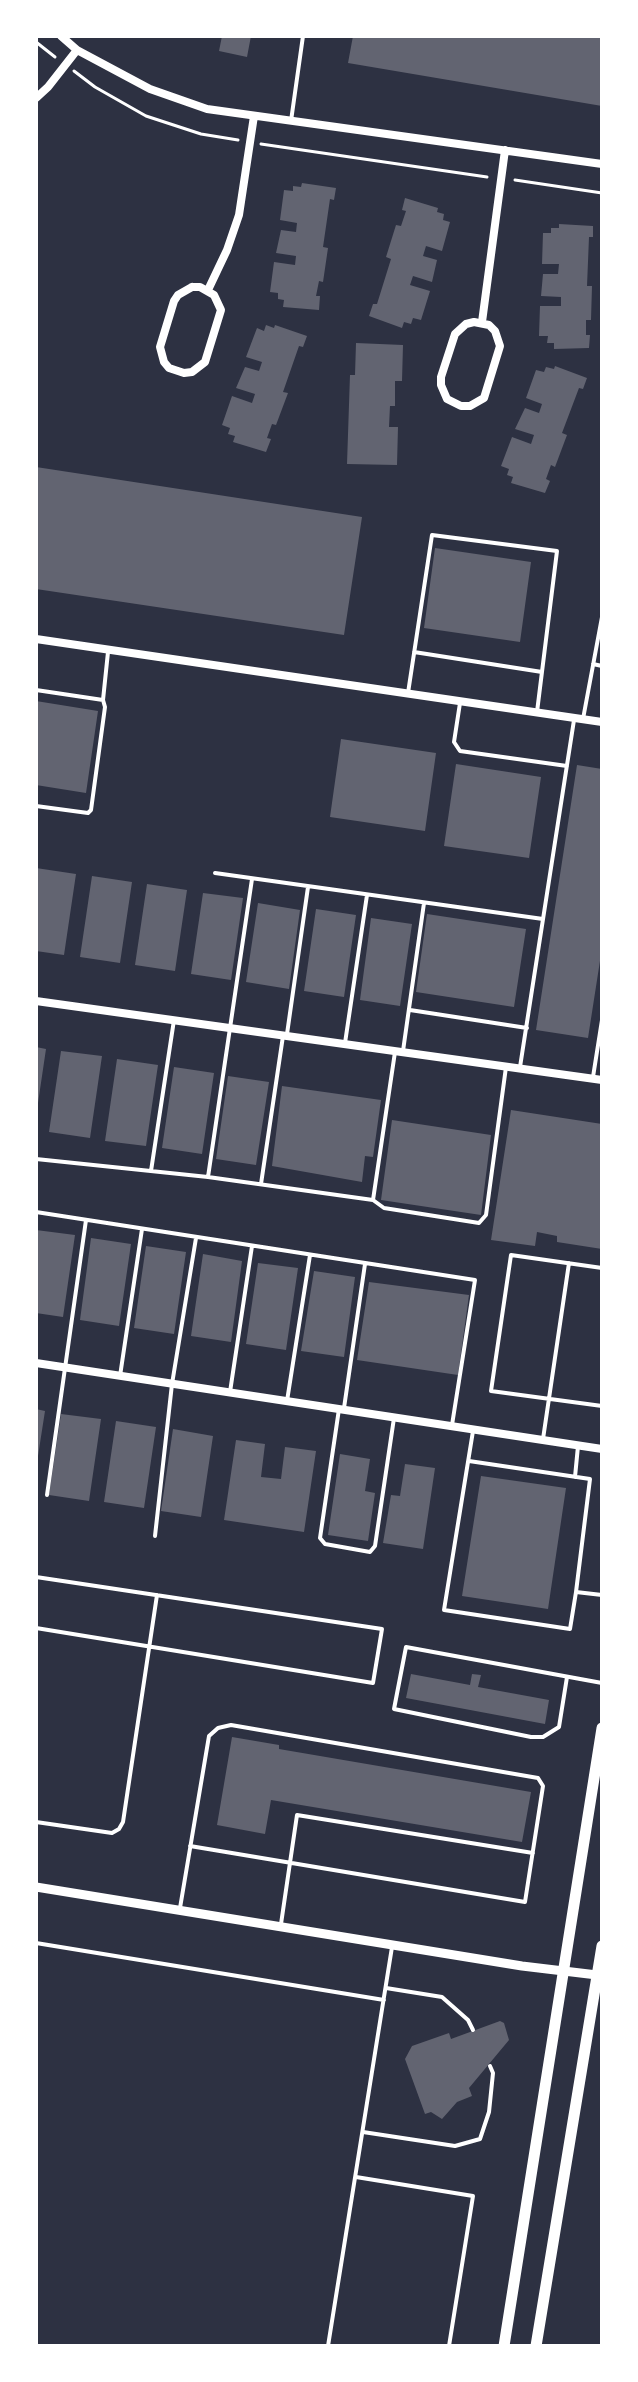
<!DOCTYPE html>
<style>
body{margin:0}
#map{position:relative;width:638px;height:2382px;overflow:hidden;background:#2d3142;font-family:"Alegreya Sans",sans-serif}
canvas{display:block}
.frame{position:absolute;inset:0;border:38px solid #fff;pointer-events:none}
</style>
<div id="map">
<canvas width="638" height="2382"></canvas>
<div class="frame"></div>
</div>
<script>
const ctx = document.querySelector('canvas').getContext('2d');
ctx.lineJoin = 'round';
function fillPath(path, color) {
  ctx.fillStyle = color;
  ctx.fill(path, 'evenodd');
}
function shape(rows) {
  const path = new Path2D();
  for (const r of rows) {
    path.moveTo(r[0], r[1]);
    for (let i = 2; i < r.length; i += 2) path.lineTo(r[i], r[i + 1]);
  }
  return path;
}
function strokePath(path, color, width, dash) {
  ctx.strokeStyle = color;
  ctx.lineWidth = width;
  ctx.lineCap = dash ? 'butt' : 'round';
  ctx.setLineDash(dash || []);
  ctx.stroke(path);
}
fillPath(shape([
 [222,36,251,36,247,57,219,51],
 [353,36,602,36,602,106,348,63],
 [302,183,336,188,334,200,330,199,323,247,328,248,323,282,319,281,316,296,320,296,319,310,283,307,284,300,278,299,278,293,270,292,274,262,295,265,296,256,276,253,281,230,296,232,297,223,280,220,284,190,293,191,293,186,301,187],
 [405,198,438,208,437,212,444,214,443,220,450,222,442,251,426,246,423,256,437,260,432,282,413,276,410,285,430,291,421,320,413,318,411,324,404,322,402,328,369,316,373,304,377,304,391,259,386,257,396,225,401,226,406,211,402,210],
 [559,224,593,226,593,237,589,237,587,286,592,286,591,320,586,320,586,335,590,335,589,348,554,349,554,343,547,343,548,336,539,336,540,306,561,306,561,297,541,296,543,274,558,274,559,264,542,264,543,233,551,233,551,228,559,228],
 [266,325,274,328,275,325,307,336,303,347,299,346,283,392,288,393,276,425,272,424,267,438,271,439,266,452,233,442,235,436,228,434,230,428,222,425,232,396,252,403,255,394,236,388,245,367,259,371,262,362,246,357,257,328,264,331],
 [356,343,403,345,402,381,395,381,395,406,390,406,389,427,398,427,397,465,347,464,350,375,355,375],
 [555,366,587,378,583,389,579,388,562,433,567,435,555,467,551,465,546,479,550,481,545,493,511,483,513,477,507,475,509,469,501,466,512,437,531,444,534,435,515,429,525,408,539,413,542,404,526,398,536,370,544,372,546,367,554,369],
 [36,467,362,517,344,635,36,589],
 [435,548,531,562,520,642,424,628],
 [36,701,98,711,86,793,36,785],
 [341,739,436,753,425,831,330,817],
 [456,764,541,777,529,858,444,846],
 [577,765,602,769,602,948,588,1038,536,1030],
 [36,868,76,874,64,955,36,951],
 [92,876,132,882,120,963,80,957],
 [147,884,187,890,175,971,135,965],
 [203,893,243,898,231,980,191,974],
 [258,903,300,910,289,989,246,982],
 [316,909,356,915,344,997,304,991],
 [427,914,526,929,514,1007,416,992],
 [371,918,412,924,400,1006,360,1000],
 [36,1047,46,1049,38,1103,36,1102],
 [61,1051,102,1056,90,1138,49,1132],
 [117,1059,158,1065,146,1146,105,1141],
 [174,1067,214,1073,202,1154,162,1148],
 [228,1076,269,1082,256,1165,216,1159],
 [282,1086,381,1100,373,1157,365,1156,362,1182,272,1166],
 [511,1110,602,1124,602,1249,557,1242,557,1236,537,1232,535,1246,491,1240],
 [392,1120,491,1135,481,1215,381,1200],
 [36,1230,75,1235,63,1317,36,1313],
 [91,1238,131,1244,119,1326,80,1320],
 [146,1246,186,1252,174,1334,134,1328],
 [203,1254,242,1261,231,1342,191,1336],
 [258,1263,298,1268,286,1350,246,1344],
 [314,1271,355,1277,344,1357,301,1351],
 [369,1282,469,1295,458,1375,357,1360],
 [36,1409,45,1411,38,1456,36,1456],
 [61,1414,101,1419,89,1501,49,1495],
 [116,1421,156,1427,144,1508,104,1502],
 [173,1429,213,1436,201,1517,161,1511],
 [236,1440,265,1444,261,1477,281,1479,285,1447,316,1451,304,1532,224,1520],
 [340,1454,370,1459,365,1491,375,1493,368,1541,328,1535],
 [405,1464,435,1468,423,1549,383,1543,391,1495,400,1496],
 [481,1476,566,1488,548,1609,462,1596],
 [411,1674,470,1685,472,1674,481,1675,478,1687,549,1700,545,1724,406,1698],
 [232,1737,279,1745,279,1749,531,1792,522,1842,271,1800,265,1834,217,1825],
 [500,2021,504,2023,509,2040,469,2088,472,2096,457,2102,442,2119,431,2112,425,2114,405,2059,412,2046,449,2033,451,2039]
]), '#626471');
strokePath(shape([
 [36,42,55,57],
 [74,71,95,87,146,116,201,134,238,140],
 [261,144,487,177],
 [515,180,602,193]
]), '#fff', 3);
strokePath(shape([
 [291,121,303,36],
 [414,652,542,672],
 [593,664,602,666],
 [36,690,103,700,108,652],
 [408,693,432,535,557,551,537,712],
 [460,703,454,742,460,751,567,766],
 [583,719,602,617],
 [36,806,88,813,91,810,105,707,103,700],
 [215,873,543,919],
 [410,1010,527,1028],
 [287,1034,308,887],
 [345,1043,367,895],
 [403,1051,424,903],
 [520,1067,574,720],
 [593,1077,602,1020],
 [36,1159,208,1177,373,1200,384,1208,479,1223,486,1215,506,1067],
 [151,1171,174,1020],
 [208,1177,252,879],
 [261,1184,283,1036],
 [373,1200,395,1052],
 [36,1212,475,1280,452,1425],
 [602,1268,511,1255,491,1391,602,1406],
 [120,1376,142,1229],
 [230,1392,252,1246],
 [287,1401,310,1255],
 [344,1408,365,1264],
 [339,1409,320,1538,325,1544,370,1552,375,1546,394,1418],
 [473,1431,444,1610,570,1629,576,1592],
 [543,1439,569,1263],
 [469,1461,590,1479,576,1592,602,1595],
 [575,1477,578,1446],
 [47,1495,86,1220],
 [155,1536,172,1384,196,1238],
 [36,1577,382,1629,373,1683,36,1628],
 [567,1677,559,1727,543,1737,531,1737,394,1709,406,1647,602,1683],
 [36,1822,112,1833,119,1829,123,1822,157,1595],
 [180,1908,209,1736,218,1728,231,1725,538,1778,543,1786,525,1902,190,1846],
 [281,1924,297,1815,533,1853],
 [36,1943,384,2000],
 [386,1988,442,1997,468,2020,473,2030],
 [363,2132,455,2146,480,2139,489,2112,493,2073,490,2066],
 [356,2177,473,2196,449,2346],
 [328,2346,392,1947]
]), '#fff', 4);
strokePath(shape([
 [61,36,77,50,150,89,207,109,602,164],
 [36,98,48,87,77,50],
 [192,287,200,287,214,295,221,310,205,362,192,372,184,373,169,368,164,362,160,347,174,301,178,295,192,287],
 [208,290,227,250,239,215,254,116],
 [474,322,489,325,495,331,500,346,484,398,470,406,461,406,447,399,441,385,441,377,455,334,466,324,474,322],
 [482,322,505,150],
 [36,639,602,722],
 [36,1001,602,1080],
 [36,1363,602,1449]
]), '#fff', 8);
strokePath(shape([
 [36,1887,522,1966,597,1975]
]), '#fff', 9);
strokePath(shape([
 [504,2346,602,1728],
 [536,2346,602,1946]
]), '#fff', 11);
</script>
